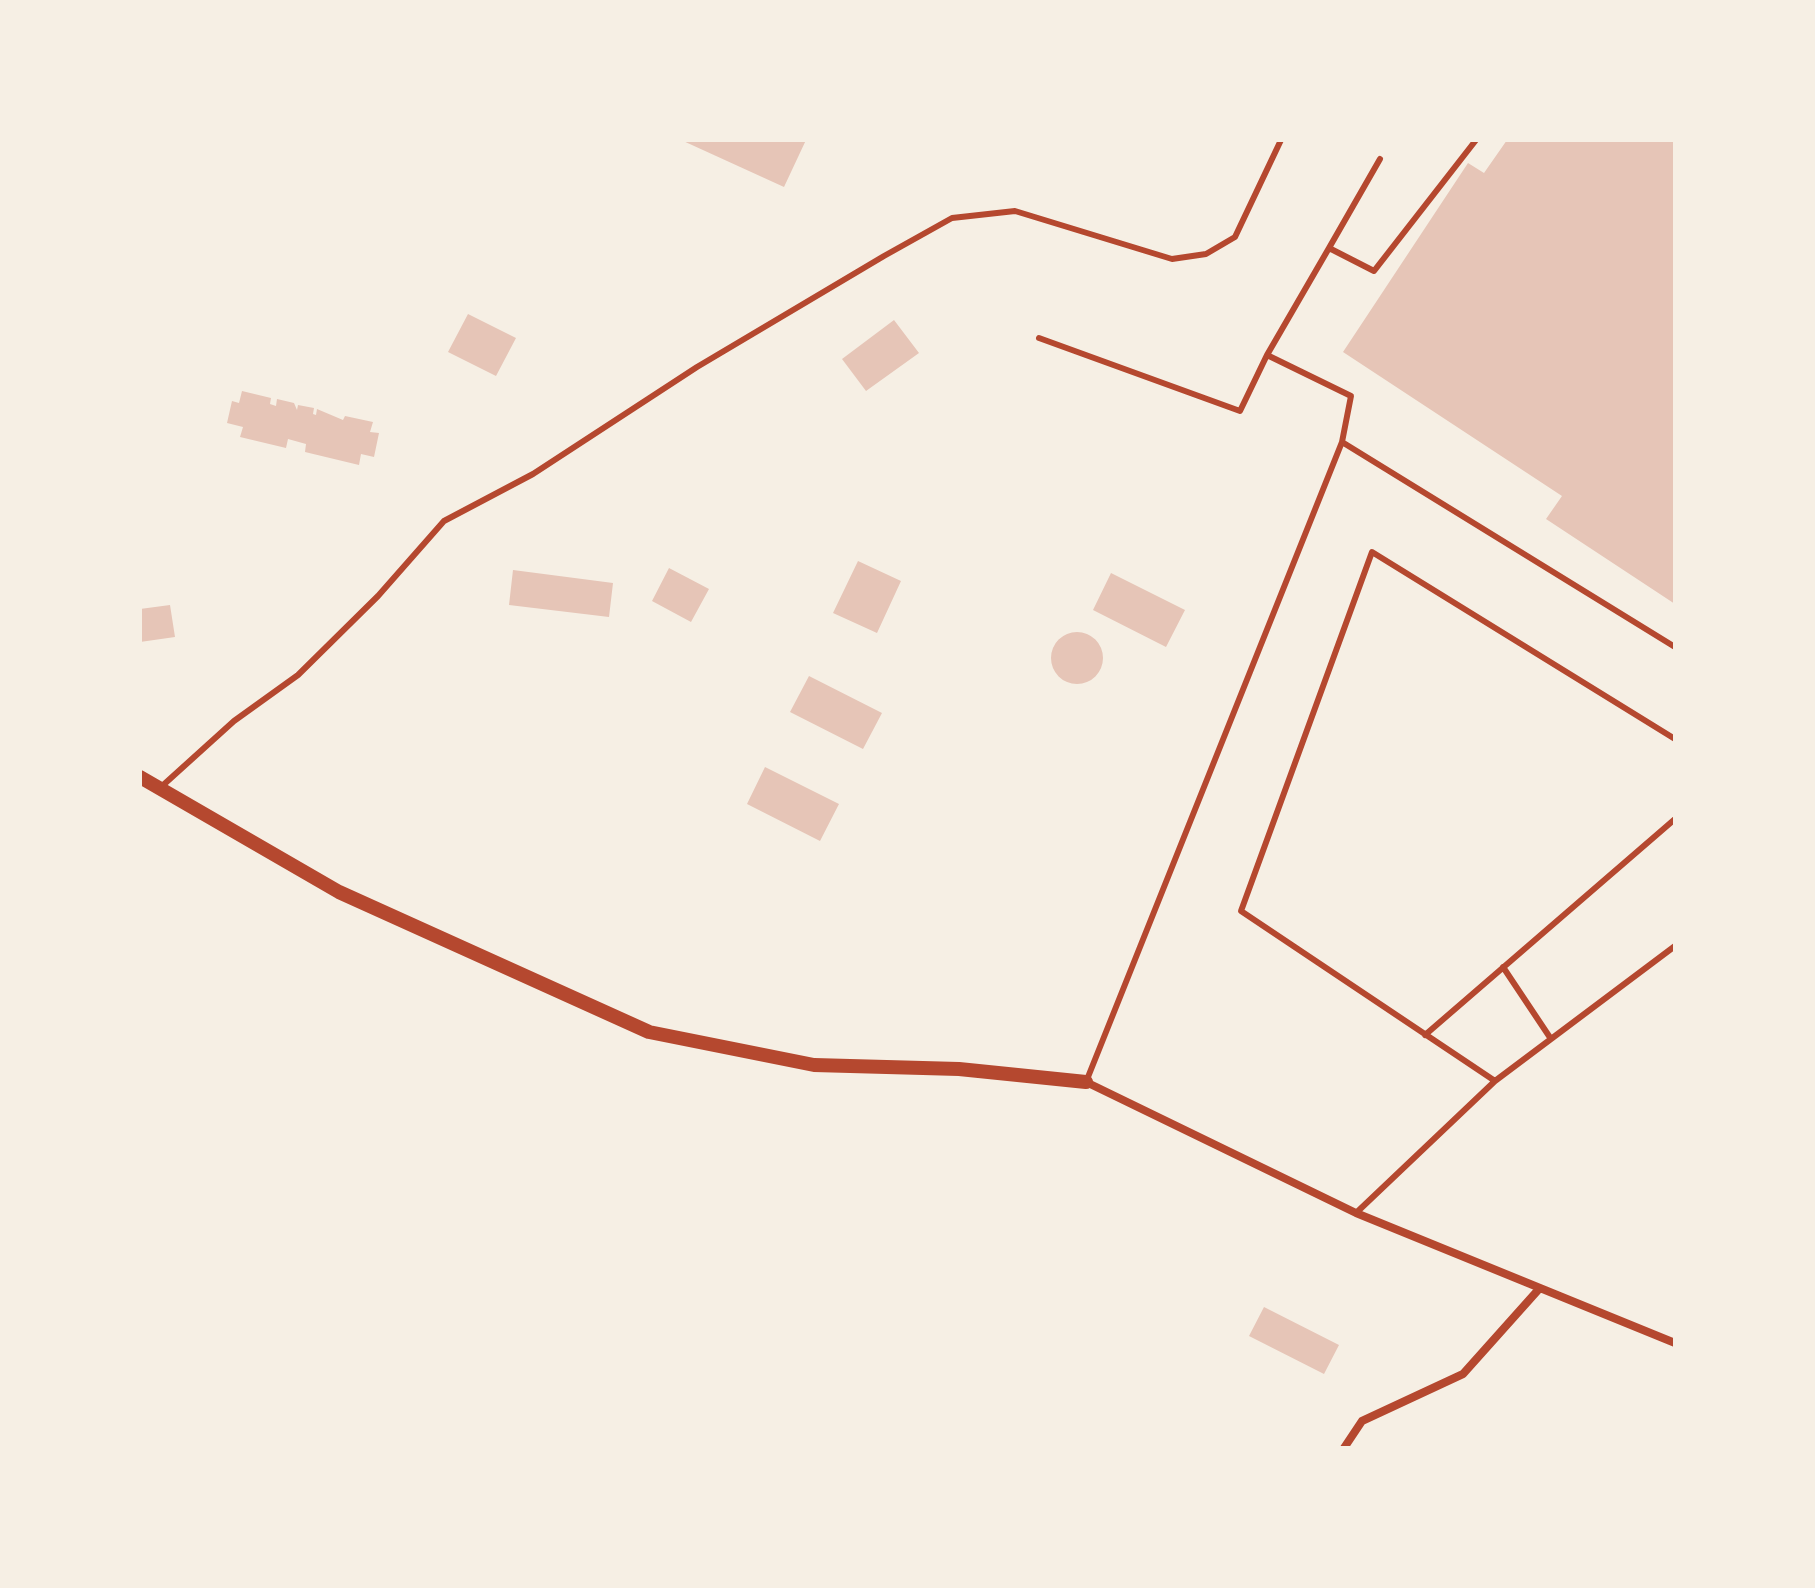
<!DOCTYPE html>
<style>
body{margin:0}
#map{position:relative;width:1815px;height:1588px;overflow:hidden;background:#f6efe4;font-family:"DM Sans",sans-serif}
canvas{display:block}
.frame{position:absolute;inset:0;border:142px solid #f6efe4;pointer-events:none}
</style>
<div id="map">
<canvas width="1815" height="1588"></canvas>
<div class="frame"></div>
</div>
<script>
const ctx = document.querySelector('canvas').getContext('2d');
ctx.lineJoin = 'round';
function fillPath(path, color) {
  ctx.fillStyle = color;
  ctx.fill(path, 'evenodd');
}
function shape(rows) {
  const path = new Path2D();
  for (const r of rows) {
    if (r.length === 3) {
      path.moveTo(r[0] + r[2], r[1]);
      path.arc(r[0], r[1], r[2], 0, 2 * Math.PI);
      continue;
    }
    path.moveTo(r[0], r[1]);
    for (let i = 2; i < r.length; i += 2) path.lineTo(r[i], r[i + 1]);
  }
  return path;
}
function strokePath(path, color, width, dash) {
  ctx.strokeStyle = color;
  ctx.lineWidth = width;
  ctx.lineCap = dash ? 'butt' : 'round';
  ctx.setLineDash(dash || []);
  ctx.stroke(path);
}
fillPath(shape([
 [681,140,806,140,784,187],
 [1507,140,1675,140,1675,604,1546,519,1562,496,1343,352,1468,163,1484,173],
 [468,314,516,338,496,376,448,352],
 [894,320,919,353,866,391,842,359],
 [242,391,271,398,270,404,276,406,277,399,294,403,297,410,298,405,314,408,313,414,316,415,317,409,343,420,345,416,373,422,370,432,379,433,374,457,361,454,359,465,305,452,306,444,288,439,286,448,240,437,243,427,227,423,232,401,239,403],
 [858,561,901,581,877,633,833,613],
 [669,568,709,589,691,622,652,601],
 [513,570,613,583,609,617,509,605],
 [1111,573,1185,610,1166,647,1093,610],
 [170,605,175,637,140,642,140,609],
 [1077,658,26],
 [809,676,882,713,863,749,790,712],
 [765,767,839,804,820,841,747,804],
 [1264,1307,1339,1345,1324,1374,1249,1336]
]), '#e6c5b7');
strokePath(shape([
 [1329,248,1380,159],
 [1039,338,1240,411,1267,355],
 [1342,442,1351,396,1267,355,1329,248,1374,271,1476,140],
 [161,787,234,721,298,675,378,596,444,521,533,474,697,367,884,256,952,218,1015,211,1172,259,1206,254,1235,237,1281,140],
 [1503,967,1551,1039],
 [1425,1035,1675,819],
 [1495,1081,1241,911,1372,552,1675,739],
 [1086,1082,1342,442,1675,647],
 [1356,1213,1495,1081,1675,946]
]), '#b5482f', 6);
strokePath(shape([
 [1086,1082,1356,1213,1675,1343],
 [1344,1448,1362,1421,1463,1374,1539,1289]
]), '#b5482f', 8);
strokePath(shape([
 [140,777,339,892,649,1032,814,1065,959,1069,1086,1082]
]), '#b5482f', 14);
</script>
